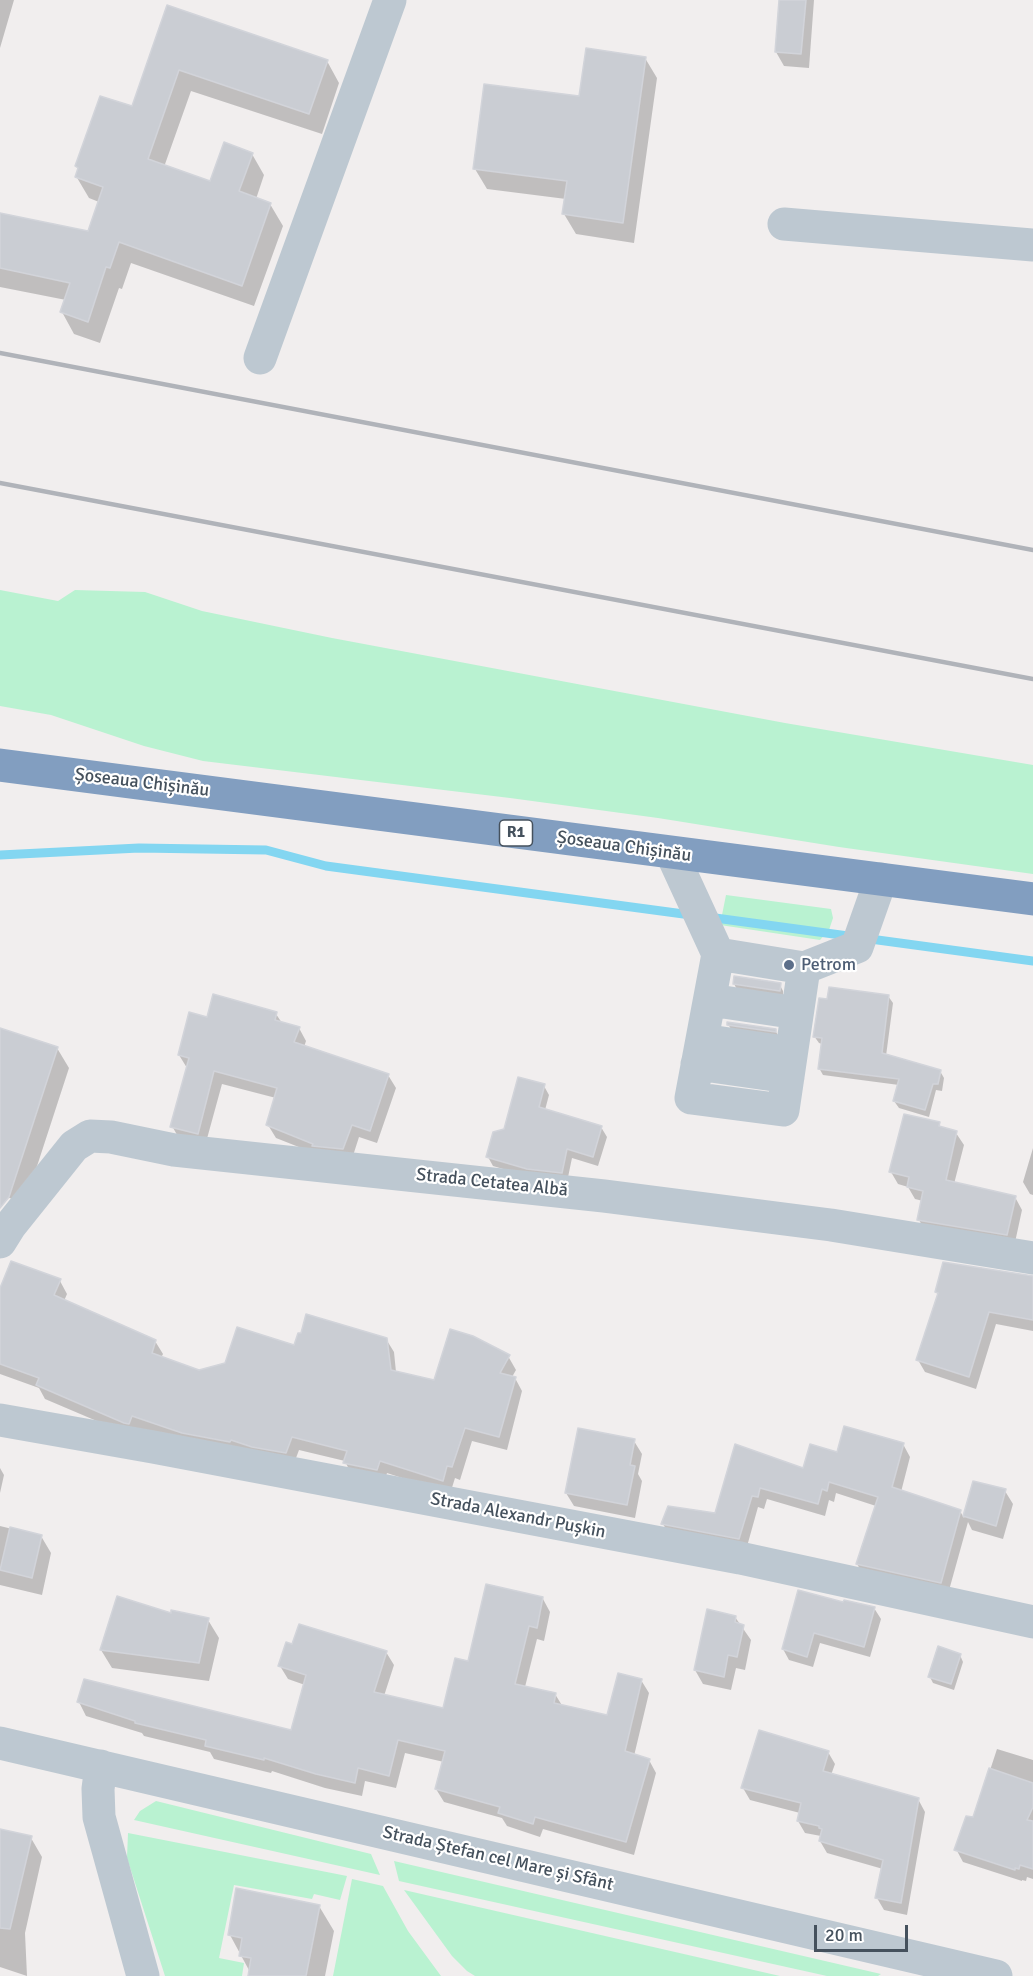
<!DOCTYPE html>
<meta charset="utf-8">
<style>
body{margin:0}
#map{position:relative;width:1033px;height:1976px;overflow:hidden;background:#f1eeee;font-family:Signika,sans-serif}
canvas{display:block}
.scale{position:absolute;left:814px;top:1925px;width:94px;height:27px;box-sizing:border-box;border:3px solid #45515d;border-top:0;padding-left:8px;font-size:18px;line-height:21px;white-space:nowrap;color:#45515d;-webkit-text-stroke:4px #fff;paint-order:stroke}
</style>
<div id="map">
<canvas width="1033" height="1976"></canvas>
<div class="scale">20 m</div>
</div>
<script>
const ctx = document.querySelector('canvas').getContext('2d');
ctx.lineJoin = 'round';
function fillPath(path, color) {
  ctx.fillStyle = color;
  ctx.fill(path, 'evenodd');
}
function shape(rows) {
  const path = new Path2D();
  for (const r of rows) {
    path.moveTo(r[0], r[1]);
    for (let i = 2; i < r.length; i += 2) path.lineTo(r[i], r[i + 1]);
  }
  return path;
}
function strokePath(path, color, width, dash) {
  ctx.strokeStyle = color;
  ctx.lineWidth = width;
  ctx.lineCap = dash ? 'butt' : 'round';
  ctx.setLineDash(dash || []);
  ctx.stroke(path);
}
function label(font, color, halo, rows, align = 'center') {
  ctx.font = font + ' Signika,sans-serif';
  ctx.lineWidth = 4.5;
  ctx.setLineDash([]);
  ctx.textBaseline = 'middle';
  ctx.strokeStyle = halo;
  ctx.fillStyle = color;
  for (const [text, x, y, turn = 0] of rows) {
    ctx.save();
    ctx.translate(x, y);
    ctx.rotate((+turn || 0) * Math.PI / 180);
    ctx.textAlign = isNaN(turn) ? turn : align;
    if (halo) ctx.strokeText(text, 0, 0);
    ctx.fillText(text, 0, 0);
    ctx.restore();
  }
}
fillPath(shape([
 [0,590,58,601,75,590,145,592,202,611,332,638,785,723,1033,765,1033,874,839,847,658,818,510,798,203,761,144,746,51,715,0,706],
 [726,895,831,909,833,918,829,930,820,940,720,925],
 [156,1801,371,1854,380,1875,134,1820,140,1811],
 [128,1833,347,1876,340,1900,314,1894,312,1899,234,1885,219,1958,244,1963,242,1976,165,1976,127,1858],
 [394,1861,881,1974,878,1976,827,1976,399,1881],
 [352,1879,383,1886,408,1931,441,1976,333,1976],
 [404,1890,780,1976,475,1976,467,1971,452,1956]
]), '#b9f2d1');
fillPath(shape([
 [0,0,14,0,0,48],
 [781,0,814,0,809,68,784,66,776,52],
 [168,6,327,61,339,83,322,134,191,91,164,167,211,183,252,154,264,175,256,199,270,204,283,226,254,306,131,263,122,289,119,288,100,343,74,334,62,312,66,300,0,287,0,215,89,233,99,202,89,198,76,176,133,108],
 [645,58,657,78,634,243,576,234,564,214,566,199,487,189,475,169,580,98],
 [734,984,780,985,783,991,783,997,738,991],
 [888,996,893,1003,886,1056,940,1071,944,1078,942,1091,936,1090,929,1117,899,1108,894,1101,899,1085,823,1075,819,1068,822,1044,819,1043,814,1036],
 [276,1014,282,1023,299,1028,306,1041,304,1047,388,1075,396,1088,377,1143,359,1137,351,1162,319,1155,276,1138,268,1125,276,1098,222,1084,205,1146,180,1140,172,1126,187,1068,179,1055,208,1018],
 [728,1024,775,1030,779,1037,732,1031],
 [0,1029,57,1048,69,1068,25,1203,0,1195],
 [544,1086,549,1095,545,1110,601,1127,607,1137,598,1166,572,1158,567,1182,533,1178,493,1166,488,1157,505,1130],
 [939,1124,942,1129,956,1133,964,1145,954,1184,1015,1197,1022,1210,1014,1247,926,1232,919,1220,923,1201,915,1199,908,1187,898,1184,891,1172],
 [1033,1148,1033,1195,1030,1194,1023,1182],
 [1033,1278,1033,1331,996,1324,976,1389,925,1372,918,1360,938,1295,936,1292],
 [60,1281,67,1294,64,1301,155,1341,163,1354,161,1358,199,1371,294,1347,386,1339,394,1352,396,1372,435,1382,508,1356,516,1370,512,1377,515,1378,522,1391,507,1450,472,1441,460,1480,455,1478,450,1494,387,1473,384,1483,352,1476,345,1461,299,1450,293,1466,132,1436,45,1399,39,1388,0,1374,0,1291],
 [634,1441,642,1454,638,1474,642,1481,635,1518,574,1506,566,1493],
 [903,1444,910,1457,901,1492,960,1511,964,1518,974,1483,1005,1491,1013,1504,1003,1539,972,1530,968,1522,948,1594,864,1576,857,1564,876,1506,836,1493,834,1502,829,1500,825,1516,767,1499,764,1509,758,1507,746,1550,670,1536,663,1524,716,1515,736,1446,804,1470,838,1453],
 [0,1468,4,1475,0,1493],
 [0,1526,41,1536,51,1553,42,1595,0,1585],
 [543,1599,550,1612,544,1641,537,1639,525,1687,555,1694,563,1707,608,1717,641,1680,649,1693,634,1756,649,1760,656,1773,634,1855,543,1829,540,1837,507,1826,502,1818,444,1802,436,1789,444,1762,405,1753,396,1788,365,1781,362,1796,325,1788,272,1771,271,1773,214,1759,210,1752,144,1736,142,1733,86,1716,79,1702,292,1732,305,1685,288,1679,280,1666,386,1652,394,1665,384,1696,444,1710,469,1663],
 [844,1604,874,1608,881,1619,870,1657,820,1643,813,1667,789,1660,783,1649],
 [172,1615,208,1620,219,1638,209,1681,112,1668,101,1650],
 [735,1617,751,1640,745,1670,736,1668,731,1690,703,1684,695,1670],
 [960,1655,963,1662,954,1690,933,1683,930,1677],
 [997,1749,1033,1760,1033,1879,1027,1877,1026,1881,1022,1880,1022,1881,963,1862,956,1849,974,1819],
 [828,1752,835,1764,831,1775,918,1799,925,1812,907,1915,884,1910,877,1898,883,1869,827,1853,820,1841,821,1836,805,1833,798,1821,800,1813,750,1800,743,1788],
 [0,1831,31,1838,42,1857,25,1933,27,1976,0,1967],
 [319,1906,334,1931,325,1976,249,1976,250,1972,230,1935]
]), '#0003');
strokePath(shape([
 [0,855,139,848,266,850,326,866,691,915],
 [708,917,1033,961]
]), '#83d6f1', 9);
const building = shape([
 [779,0,806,0,801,54,775,52,779,0],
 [167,5,328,60,309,114,179,70,148,159,210,181,224,142,253,153,239,191,271,203,242,286,119,242,110,268,106,267,88,322,60,312,70,283,0,268,0,213,88,231,103,187,75,177,78,168,75,166,100,96,132,106,167,5],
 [586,48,646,57,623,223,562,214,567,181,473,169,484,84,579,96,586,48],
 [734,976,781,983,780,991,733,984,734,976],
 [829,987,889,995,882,1053,941,1070,938,1084,933,1084,925,1110,893,1101,899,1079,818,1069,822,1038,813,1037,819,998,827,999,829,987],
 [213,994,277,1012,275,1020,300,1027,294,1042,389,1074,370,1131,352,1125,343,1149,312,1146,313,1144,266,1125,277,1088,214,1071,198,1134,170,1127,189,1058,178,1055,189,1012,207,1017,213,994],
 [727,1022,776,1029,776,1032,727,1025,727,1022],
 [0,1028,58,1047,9,1197,0,1208,0,1028],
 [518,1077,545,1084,539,1107,602,1126,593,1157,567,1149,562,1173,527,1169,486,1157,493,1132,504,1129,518,1077],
 [904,1114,940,1122,939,1126,957,1131,946,1180,1016,1196,1007,1235,917,1220,923,1191,907,1187,909,1177,889,1172,904,1114],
 [11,1261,61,1279,54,1295,156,1340,152,1353,199,1370,225,1363,237,1327,294,1345,298,1333,301,1333,306,1314,387,1338,391,1370,434,1380,450,1329,473,1336,510,1355,500,1373,516,1377,499,1437,465,1428,452,1467,447,1466,443,1481,380,1461,377,1470,343,1463,347,1451,292,1437,286,1453,252,1447,231,1440,230,1442,182,1433,132,1416,129,1424,124,1423,36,1385,39,1378,0,1364,0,1288,11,1261],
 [943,1262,1033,1276,1033,1320,989,1312,969,1377,916,1360,938,1293,935,1292,943,1262],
 [844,1426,904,1443,892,1487,961,1510,941,1583,856,1564,878,1497,829,1482,827,1491,822,1489,818,1504,760,1488,758,1497,752,1496,739,1539,661,1524,668,1506,715,1513,735,1444,803,1468,810,1444,837,1452,844,1426],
 [578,1428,635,1439,630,1465,635,1466,627,1505,565,1493,578,1428],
 [973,1481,1006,1489,996,1526,963,1516,973,1481],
 [10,1527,42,1535,32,1578,0,1570,10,1527],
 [486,1584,543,1597,537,1628,529,1626,515,1684,556,1693,554,1703,607,1715,618,1673,642,1679,625,1751,650,1759,626,1842,535,1817,533,1824,498,1813,500,1807,435,1789,445,1751,398,1740,389,1776,358,1768,355,1783,316,1774,264,1758,264,1760,205,1746,206,1740,135,1723,135,1721,77,1702,84,1679,291,1730,306,1675,278,1666,286,1642,292,1644,299,1624,387,1651,374,1692,443,1708,455,1658,468,1661,486,1584],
 [798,1590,843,1602,844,1600,875,1607,864,1647,814,1633,807,1657,782,1649,798,1590],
 [117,1596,171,1613,171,1610,209,1618,199,1663,100,1650,117,1596],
 [707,1609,736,1616,735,1622,744,1625,737,1657,728,1655,724,1677,694,1670,707,1609],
 [938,1646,961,1654,951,1684,928,1677,938,1646],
 [759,1730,829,1751,823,1771,919,1798,901,1903,875,1898,883,1860,819,1841,822,1829,819,1828,819,1826,797,1821,801,1803,741,1788,759,1730],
 [989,1768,1033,1783,1033,1807,1027,1820,1033,1821,1033,1869,1020,1865,1019,1869,1015,1868,1015,1870,954,1850,966,1816,973,1817,989,1768],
 [0,1829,32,1836,10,1929,0,1928,0,1829],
 [236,1888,320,1905,306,1976,248,1976,251,1958,239,1956,242,1938,228,1935,236,1888]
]);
fillPath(building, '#cacdd3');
strokePath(building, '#d2d4da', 1.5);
strokePath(shape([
 [784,224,1033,245],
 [260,358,390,0],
 [672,854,718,954,691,1098,783,1110,804,968,857,947,881,879],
 [718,954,804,968],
 [710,1000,797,1013],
 [702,1040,791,1053],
 [697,1064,788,1077],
 [0,1242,10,1226,74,1146,90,1136,111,1137,174,1150,604,1196,831,1225,1033,1258],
 [0,1420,153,1447,740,1558,1033,1622],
 [0,1743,996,1976],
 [101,1766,98,1789,99,1817,143,1976]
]), '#bdc8d1', 33);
strokePath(shape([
 [0,765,1033,899]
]), '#829ec0', 33);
strokePath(shape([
 [0,353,1033,550],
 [0,483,1033,679]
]), '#b0b3b9', 4.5);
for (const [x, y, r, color] of [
 [789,965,6,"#5c6f8a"]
]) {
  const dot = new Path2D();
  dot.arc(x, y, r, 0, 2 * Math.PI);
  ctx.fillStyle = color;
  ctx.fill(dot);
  strokePath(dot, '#fff', 2);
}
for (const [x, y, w] of [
 [516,833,33]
]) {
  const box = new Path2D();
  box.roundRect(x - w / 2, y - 13, w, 26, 4.5);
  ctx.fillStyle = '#fff';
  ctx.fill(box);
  strokePath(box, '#45515d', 1.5);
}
label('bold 16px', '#45515d', null, [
 ["R1",516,833]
]);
label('18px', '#45515d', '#fff', [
 ["Șoseaua Chișinău",142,783,7],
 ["Șoseaua Chișinău",624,847,8],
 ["Strada Cetatea Albă",492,1183,6],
 ["Strada Alexandr Pușkin",518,1516,11],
 ["Strada Ștefan cel Mare și Sfânt",498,1859,13]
]);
label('18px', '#4e5e75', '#fff', [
 ["Petrom",801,965]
], 'left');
</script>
